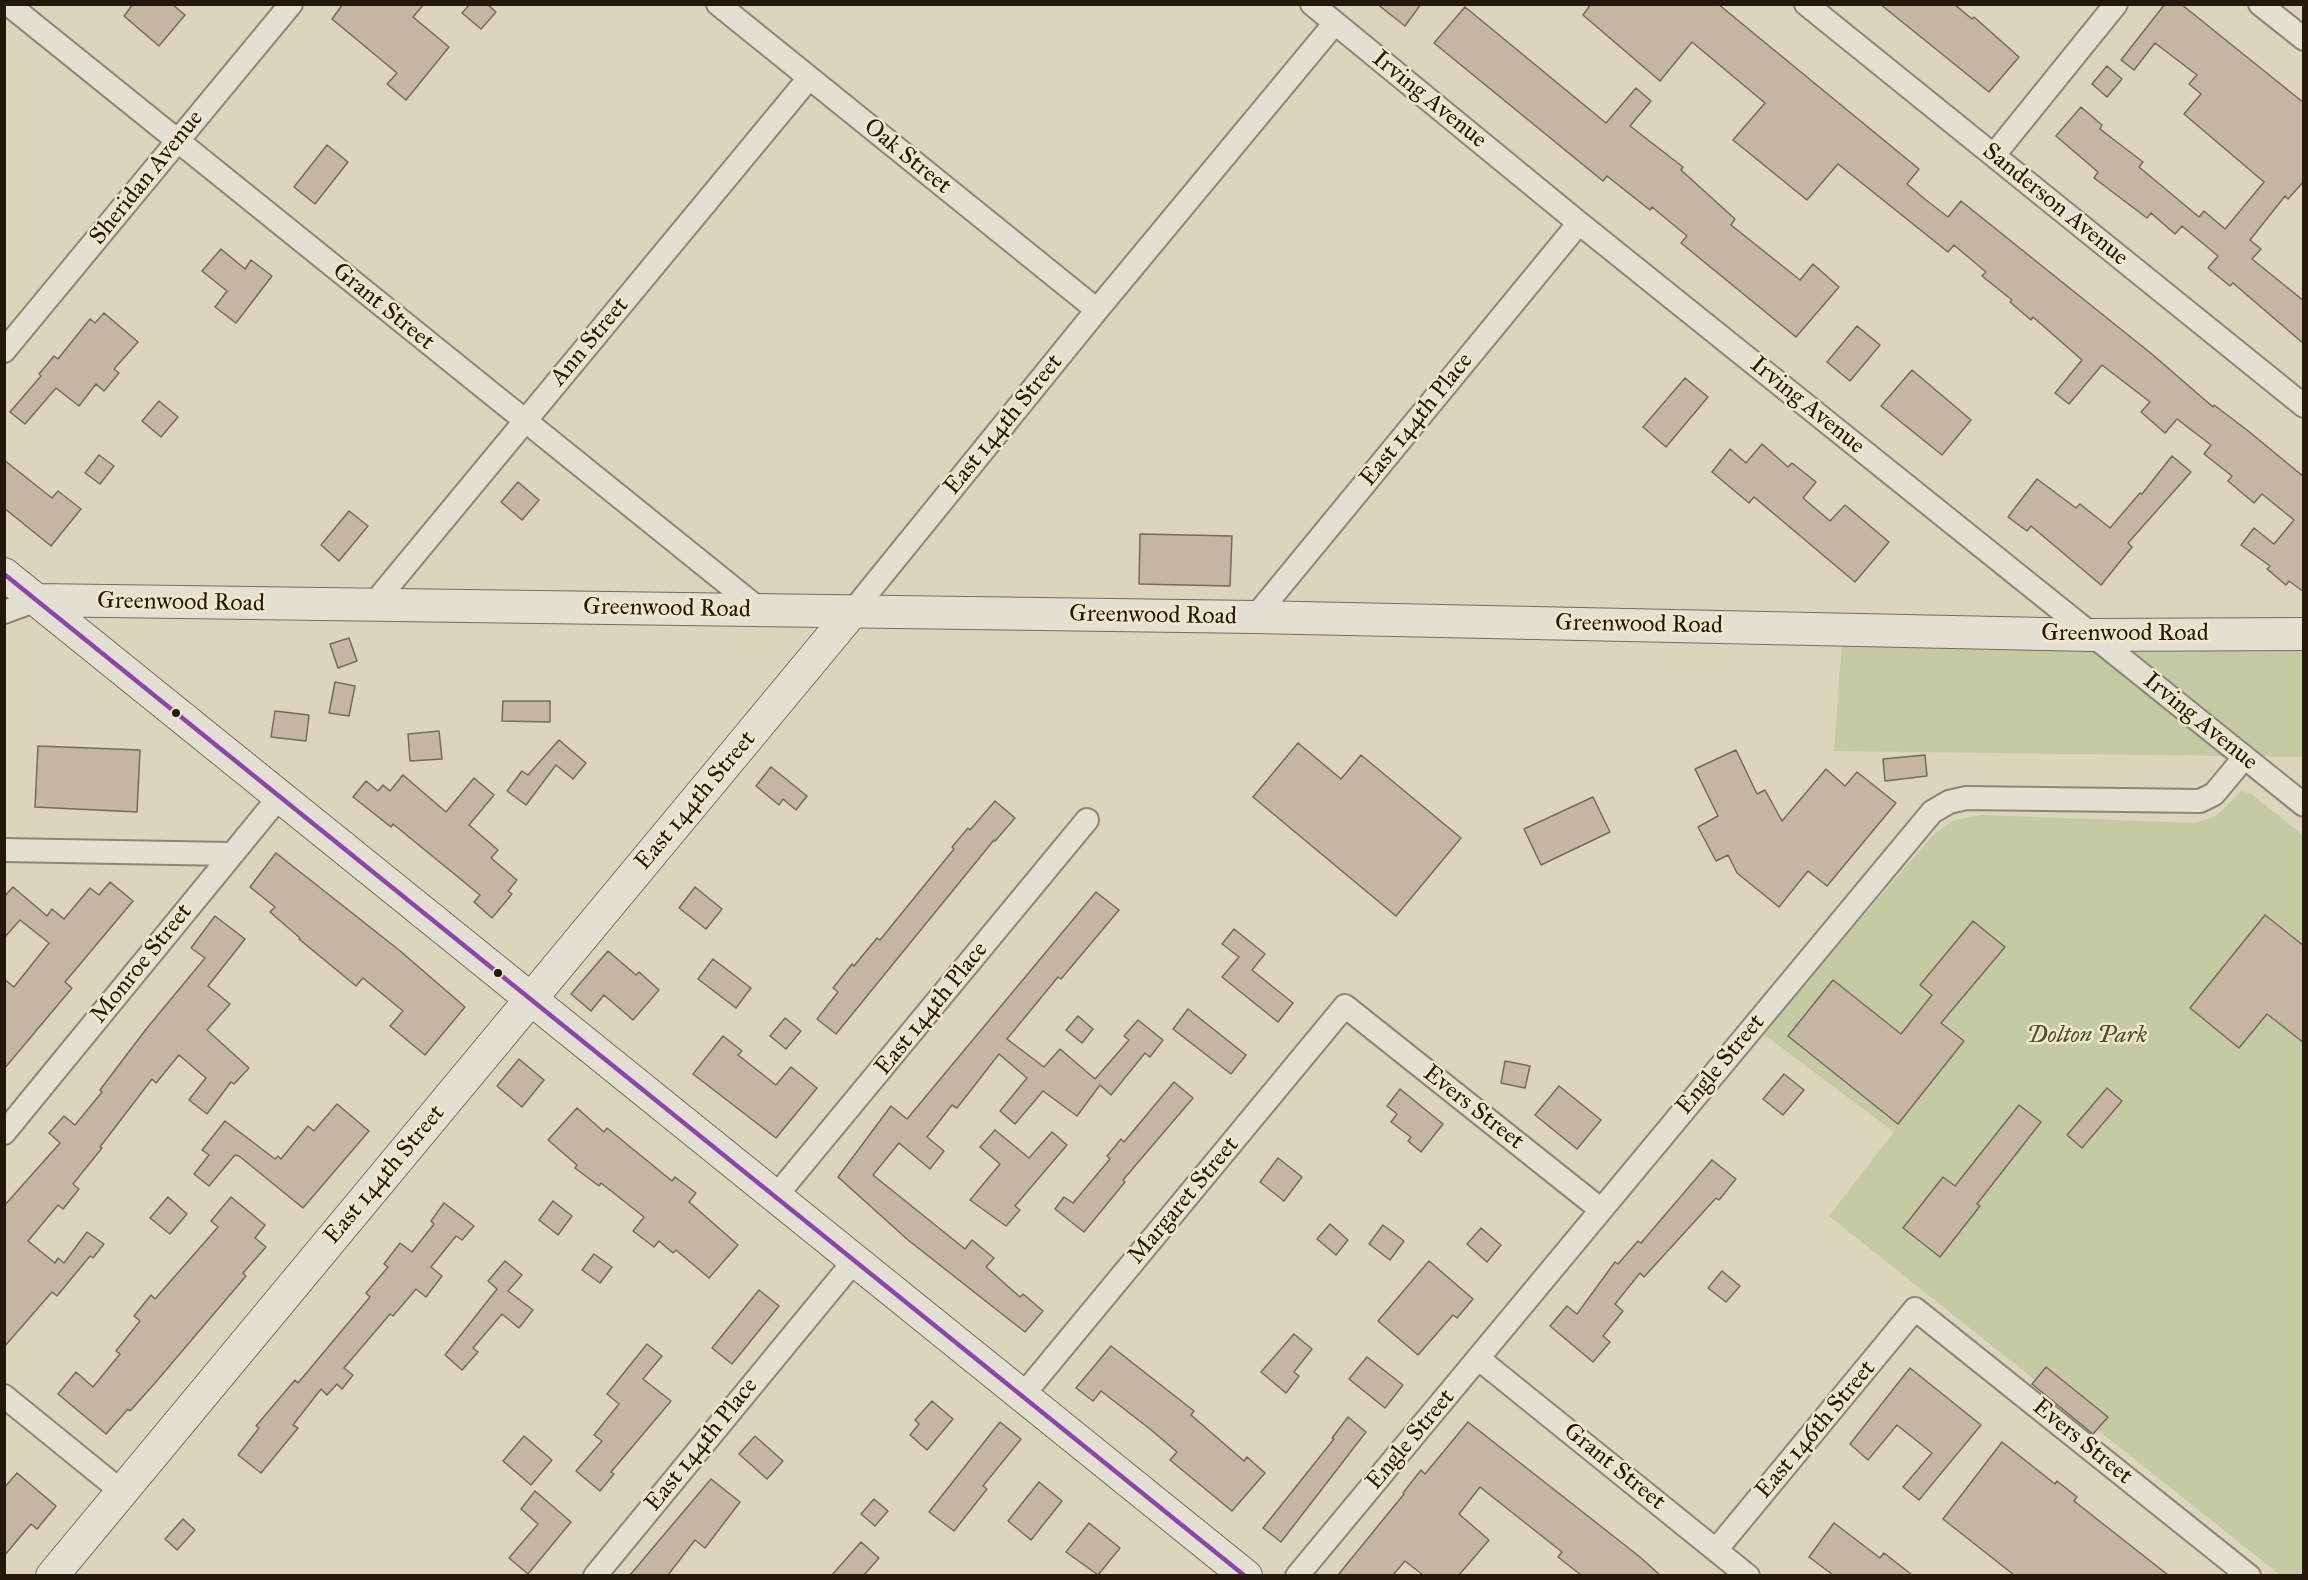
<!DOCTYPE html>
<style>
body{margin:0}
#map{position:relative;width:2308px;height:1580px;overflow:hidden;background:#dcd4bb;font-family:"IM FELL Great Primer",serif}
canvas{display:block}
.frame{position:absolute;inset:0;border:6px solid #23180b;pointer-events:none}
</style>
<div id="map">
<canvas width="2308" height="1580"></canvas>
<div class="frame"></div>
</div>
<script>
const ctx = document.querySelector('canvas').getContext('2d');
ctx.lineJoin = 'round';
function fillPath(path, color) {
  ctx.fillStyle = color;
  ctx.fill(path, 'evenodd');
}
function shape(rows) {
  const path = new Path2D();
  for (const r of rows) {
    path.moveTo(r[0], r[1]);
    for (let i = 2; i < r.length; i += 2) path.lineTo(r[i], r[i + 1]);
  }
  return path;
}
function strokePath(path, color, width, dash) {
  ctx.strokeStyle = color;
  ctx.lineWidth = width;
  ctx.lineCap = dash ? 'butt' : 'round';
  ctx.setLineDash(dash || []);
  ctx.stroke(path);
}
function label(font, color, halo, rows, align = 'center') {
  ctx.font = font + ' "IM FELL Great Primer",serif';
  ctx.lineWidth = 5;
  ctx.setLineDash([]);
  ctx.textBaseline = 'middle';
  ctx.strokeStyle = halo;
  ctx.fillStyle = color;
  for (const [text, x, y, turn = 0] of rows) {
    ctx.save();
    ctx.translate(x, y);
    ctx.rotate((+turn || 0) * Math.PI / 180);
    ctx.textAlign = isNaN(turn) ? turn : align;
    if (halo) ctx.strokeText(text, 0, 0);
    ctx.fillText(text, 0, 0);
    ctx.restore();
  }
}
fillPath(shape([
 [1843,629,2303,636,2303,757,1834,751],
 [2241,791,2251,794,2303,835,2303,1575,2280,1575,1829,1216,1894,1132,1762,1033,1935,833,1955,820,1981,815,2195,823,2216,816]
]), '#c4caa2');
const building = shape([
 [133,4,172,4,185,15,159,46,124,16,133,4],
 [343,4,424,4,413,17,449,47,406,100,387,84,397,73,332,19,343,4],
 [470,4,487,4,496,12,481,29,462,13,470,4],
 [1377,4,1421,4,1405,26,1377,4],
 [1591,4,1718,4,1919,169,1907,184,1926,200,1948,217,1961,201,2153,355,2213,407,2214,405,2247,430,2304,477,2304,592,2289,581,2286,585,2267,569,2270,566,2241,545,2254,528,2274,544,2294,520,2262,494,2254,503,2228,481,2232,476,2204,454,2211,445,2177,419,2165,433,2141,412,2150,402,2102,365,2069,404,2055,393,2082,360,2033,317,2031,320,2010,302,2012,300,1982,276,1986,272,1954,245,1948,252,1838,164,1807,200,1733,140,1765,103,1692,42,1660,81,1583,15,1591,4],
 [1880,4,1954,4,1972,19,1974,17,2019,57,1989,92,1880,4],
 [2165,4,2181,4,2304,103,2304,181,2288,199,2285,196,2250,240,2261,249,2252,259,2304,301,2304,344,2233,283,2230,286,2208,268,2218,256,2182,226,2175,234,2151,213,2147,218,2094,178,2098,172,2056,136,2081,107,2102,125,2100,129,2143,162,2139,167,2199,217,2204,211,2225,229,2264,182,2184,114,2201,94,2189,84,2197,75,2155,43,2134,70,2121,60,2165,4],
 [1465,7,1606,123,1636,88,1651,101,1630,126,1683,167,1681,170,1735,219,1731,225,1800,280,1813,264,1839,287,1796,337,1681,243,1687,236,1652,207,1650,210,1607,176,1603,181,1434,43,1465,7],
 [2107,66,2122,79,2107,97,2092,84,2107,66],
 [327,145,348,162,315,204,294,187,327,145],
 [221,249,245,269,251,260,272,276,236,323,215,307,227,291,202,271,221,249],
 [104,313,138,342,114,369,119,373,104,391,96,384,79,406,56,388,25,424,10,412,41,376,39,374,54,356,58,359,90,319,95,323,104,313],
 [1857,326,1880,345,1850,381,1827,362,1857,326],
 [1912,370,1971,420,1942,455,1881,406,1912,370],
 [1685,378,1708,397,1666,447,1643,427,1685,378],
 [159,401,178,417,161,437,142,421,159,401],
 [1762,444,1788,467,1792,463,1816,482,1803,498,1830,521,1845,505,1889,542,1855,582,1754,497,1749,503,1712,472,1730,449,1746,463,1762,444],
 [99,455,114,466,100,484,85,473,99,455],
 [2172,456,2191,472,2128,543,2132,547,2101,585,2031,526,2027,531,2008,517,2037,479,2076,508,2080,504,2110,528,2140,493,2142,494,2172,456],
 [4,460,52,498,58,491,81,509,51,546,4,508,4,460],
 [518,482,539,500,522,520,501,502,518,482],
 [349,511,368,526,339,561,321,545,349,511],
 [1140,534,1232,536,1230,586,1139,584,1140,534],
 [349,638,357,661,338,668,330,644,349,638],
 [335,682,355,686,349,716,329,713,335,682],
 [503,701,550,701,550,722,502,721,503,701],
 [275,711,309,715,306,741,271,737,275,711],
 [439,731,442,759,410,761,408,734,439,731],
 [559,740,586,763,573,779,556,765,526,805,507,791,522,771,528,775,559,740],
 [1298,743,1341,779,1361,755,1461,838,1396,916,1253,797,1298,743],
 [38,746,140,750,137,812,35,807,38,746],
 [1736,750,1757,794,1765,790,1782,821,1826,769,1845,786,1857,772,1896,803,1827,886,1808,871,1779,907,1737,873,1728,855,1716,861,1698,827,1718,816,1695,769,1736,750],
 [1925,755,1927,776,1885,781,1883,759,1925,755],
 [771,767,807,796,796,810,783,799,779,805,756,786,771,767],
 [403,775,446,812,474,778,494,795,469,825,498,850,491,858,517,880,508,891,512,894,492,918,474,902,480,895,393,824,391,827,353,797,366,781,378,791,383,785,390,791,403,775],
 [1593,797,1610,832,1541,865,1524,829,1593,797],
 [995,801,1015,818,995,841,994,840,836,1034,817,1019,838,992,833,988,852,964,854,966,877,938,880,940,954,849,952,847,968,828,970,830,995,801],
 [276,853,399,950,465,1007,425,1055,390,1026,403,1011,363,978,356,986,299,939,300,938,270,912,275,907,250,887,276,853],
 [110,882,133,901,65,982,72,988,4,1069,4,979,14,987,49,943,20,920,4,938,4,897,13,887,47,916,52,909,64,919,90,888,99,895,110,882],
 [695,887,722,909,706,929,679,908,695,887],
 [1096,892,1119,910,1061,979,1058,977,1007,1039,1044,1067,1060,1049,1095,1079,1129,1040,1124,1036,1138,1020,1163,1040,1150,1057,1145,1053,1111,1095,1100,1085,1077,1116,1043,1091,1015,1124,1000,1111,1027,1078,999,1054,957,1108,952,1105,927,1137,944,1151,930,1169,899,1143,873,1175,965,1249,972,1240,994,1258,986,1267,1020,1297,1023,1294,1043,1311,1025,1332,908,1240,838,1177,891,1106,907,1119,1096,892],
 [2265,915,2304,946,2304,1043,2267,1014,2239,1048,2190,1008,2265,915],
 [215,916,245,939,208,986,230,1004,207,1030,249,1068,234,1084,231,1082,207,1114,189,1100,206,1078,179,1055,156,1083,152,1079,100,1147,102,1148,73,1184,79,1189,63,1209,58,1205,28,1241,55,1263,58,1258,64,1263,87,1232,104,1244,93,1258,90,1256,57,1296,52,1292,4,1347,4,1206,60,1143,49,1133,64,1116,75,1125,102,1092,100,1090,147,1028,205,958,191,948,215,916],
 [1973,921,2005,947,1941,1023,1964,1041,1898,1124,1788,1036,1833,980,1901,1034,1932,995,1920,985,1973,921],
 [1234,929,1265,954,1252,970,1293,1003,1278,1022,1222,977,1239,957,1222,944,1234,929],
 [608,951,636,975,639,972,659,990,633,1020,604,995,591,1011,571,994,608,951],
 [713,959,751,988,736,1008,698,979,713,959],
 [1188,1009,1246,1055,1231,1074,1173,1029,1188,1009],
 [1078,1016,1093,1029,1082,1043,1066,1030,1078,1016],
 [785,1018,801,1031,786,1049,770,1036,785,1018],
 [723,1036,742,1051,738,1055,776,1085,791,1067,817,1088,776,1138,693,1074,723,1036],
 [519,1059,544,1080,522,1107,497,1086,519,1059],
 [1505,1061,1530,1066,1525,1088,1501,1083,1505,1061],
 [1784,1074,1804,1090,1783,1115,1763,1099,1784,1074],
 [1174,1082,1193,1098,1123,1180,1125,1182,1084,1232,1055,1209,1064,1197,1073,1203,1110,1159,1107,1156,1121,1139,1124,1142,1174,1082],
 [1559,1086,1601,1120,1577,1149,1535,1115,1559,1086],
 [2107,1088,2122,1101,2082,1148,2067,1135,2107,1088],
 [1400,1089,1443,1124,1421,1152,1408,1141,1411,1137,1391,1122,1397,1114,1387,1106,1400,1089],
 [337,1104,369,1131,303,1208,239,1156,235,1155,209,1186,194,1174,209,1155,202,1150,225,1121,275,1159,278,1156,281,1159,308,1126,314,1131,337,1104],
 [2019,1105,2041,1122,1977,1204,1980,1206,1940,1257,1903,1228,1943,1177,1955,1186,2019,1105],
 [577,1108,604,1132,607,1128,672,1181,675,1177,696,1193,689,1202,738,1245,709,1278,676,1250,673,1253,659,1241,654,1247,633,1231,644,1217,601,1183,599,1186,575,1168,577,1165,548,1140,577,1108],
 [995,1130,1029,1158,1052,1132,1067,1145,1015,1206,1020,1210,1006,1226,970,1200,1000,1164,980,1147,995,1130],
 [1278,1158,1302,1177,1284,1201,1260,1182,1278,1158],
 [1712,1160,1736,1179,1719,1200,1716,1198,1644,1277,1640,1273,1615,1304,1623,1311,1603,1336,1610,1342,1593,1362,1550,1326,1567,1306,1577,1314,1615,1262,1618,1264,1638,1241,1641,1243,1712,1160],
 [168,1197,187,1214,170,1234,150,1218,168,1197],
 [231,1197,265,1225,255,1238,266,1247,243,1273,246,1276,155,1383,130,1411,128,1409,106,1434,58,1394,76,1372,93,1387,120,1354,116,1351,140,1321,134,1316,151,1295,155,1299,218,1227,211,1221,231,1197],
 [553,1201,572,1216,558,1235,539,1220,553,1201],
 [444,1203,474,1226,462,1240,456,1236,431,1267,442,1276,426,1297,416,1289,393,1316,390,1314,344,1368,353,1375,342,1389,337,1384,327,1395,321,1389,293,1425,298,1428,261,1473,238,1455,259,1428,256,1426,295,1380,298,1383,370,1297,366,1293,388,1267,384,1264,400,1243,412,1252,434,1224,431,1221,444,1203],
 [1330,1224,1348,1240,1336,1255,1317,1239,1330,1224],
 [1383,1225,1404,1241,1390,1260,1369,1244,1383,1225],
 [1481,1228,1501,1245,1487,1262,1467,1244,1481,1228],
 [594,1254,612,1267,600,1283,582,1270,594,1254],
 [505,1261,522,1275,508,1291,533,1310,519,1328,502,1314,473,1348,478,1352,462,1370,445,1355,497,1289,488,1281,505,1261],
 [1429,1261,1473,1299,1457,1318,1453,1315,1418,1355,1378,1321,1429,1261],
 [1722,1271,1740,1286,1726,1302,1708,1288,1722,1271],
 [759,1290,779,1306,732,1364,712,1348,759,1290],
 [1294,1334,1312,1349,1294,1372,1299,1376,1286,1393,1261,1372,1294,1334],
 [647,1344,662,1356,643,1379,671,1401,611,1472,614,1474,600,1491,576,1471,602,1441,594,1435,619,1404,607,1394,647,1344],
 [1111,1346,1194,1411,1191,1415,1244,1461,1247,1457,1265,1473,1232,1511,1170,1460,1177,1452,1150,1429,1101,1391,1093,1401,1076,1388,1111,1346],
 [1367,1357,1403,1385,1385,1408,1349,1379,1367,1357],
 [2046,1367,2108,1417,2093,1434,2032,1384,2046,1367],
 [1910,1368,1981,1425,1919,1500,1903,1487,1932,1453,1897,1425,1868,1460,1850,1444,1910,1368],
 [932,1401,953,1419,927,1450,910,1435,919,1424,915,1420,932,1401],
 [1348,1417,1366,1432,1281,1542,1263,1528,1334,1439,1332,1438,1348,1417],
 [1000,1422,1021,1439,983,1486,987,1489,954,1531,929,1512,1000,1422],
 [1468,1422,1640,1557,1660,1575,1581,1575,1558,1557,1562,1552,1480,1487,1459,1514,1489,1540,1459,1575,1423,1575,1405,1561,1393,1575,1338,1575,1404,1494,1403,1493,1421,1470,1425,1474,1468,1422],
 [524,1436,552,1460,531,1485,503,1461,524,1436],
 [755,1436,783,1461,767,1479,739,1454,755,1436],
 [2002,1442,2055,1484,2057,1481,2077,1497,2074,1501,2168,1575,2014,1575,1943,1519,2002,1442],
 [17,1473,56,1506,37,1529,31,1524,4,1556,4,1488,17,1473],
 [711,1479,740,1502,705,1548,695,1540,668,1575,630,1575,711,1479],
 [1039,1482,1062,1501,1031,1540,1008,1521,1039,1482],
 [535,1491,571,1522,528,1574,509,1558,538,1524,521,1509,535,1491],
 [874,1499,888,1511,875,1526,861,1514,874,1499],
 [183,1519,195,1530,177,1550,165,1539,183,1519],
 [1089,1523,1120,1548,1098,1575,1066,1552,1089,1523],
 [1834,1523,1880,1558,1884,1553,1912,1575,1833,1575,1809,1557,1834,1523],
 [861,1542,879,1558,864,1575,832,1575,861,1542]
]);
fillPath(building, '#c5b5a2');
strokePath(building, '#726c5f', 1.5);
const street = shape([
 [8,4,759,609],
 [718,4,1097,310],
 [1312,4,1579,223,2304,805],
 [1806,4,2304,406],
 [2260,4,2304,39],
 [1994,155,2116,4],
 [4,351,291,4],
 [372,606,809,78],
 [4,612,37,600],
 [852,612,1097,310,1335,23],
 [1255,617,1579,223],
 [4,850,231,854],
 [4,1133,280,796],
 [776,1196,1087,820],
 [1479,1359,1748,1576],
 [1023,1395,1345,1006,1600,1209],
 [4,1396,121,1491],
 [1716,1550,1915,1309,2249,1576],
 [595,1576,855,1260],
 [1297,1576,1932,812,1949,802,1966,798,2200,801,2214,794,2244,758]
]);
const secondary = shape([
 [4,574,1246,1576],
 [37,600,1255,617,2091,635,2304,634],
 [52,1576,852,612]
]);
strokePath(street, '#8c8676', 26);
strokePath(secondary, '#726c5f', 34);
strokePath(street, '#e3dfd3', 22);
strokePath(secondary, '#e3dfd3', 32);
strokePath(shape([
 [4,574,1245,1576]
]), '#8e44ad', 4.5);
for (const [x, y, r, color] of [
 [176,713,5,"#23180b"],
 [498,973,5,"#23180b"]
]) {
  const dot = new Path2D();
  dot.arc(x, y, r, 0, 2 * Math.PI);
  ctx.fillStyle = color;
  ctx.fill(dot);
  strokePath(dot, '#f1e8ca', 2);
}
label('24px', '#23180b', '#f1e8ca', [
 ["Irving Avenue",1429,100,39],
 ["Oak Street",907,157,39],
 ["Sheridan Avenue",147,178,-51],
 ["Sanderson Avenue",2055,205,39],
 ["Grant Street",383,307,39],
 ["Ann Street",590,342,-50],
 ["Irving Avenue",1807,406,39],
 ["East 144th Place",1417,420,-51],
 ["East 144th Street",1004,425,-51],
 ["Greenwood Road",181,603,1],
 ["Greenwood Road",667,609,1],
 ["Greenwood Road",1153,616,1],
 ["Greenwood Road",1639,625,1],
 ["Greenwood Road",2125,634],
 ["Irving Avenue",2200,722,39],
 ["East 144th Street",696,801,-50],
 ["Monroe Street",142,964,-51],
 ["East 144th Place",932,1009,-51],
 ["Engle Street",1721,1065,-50],
 ["Evers Street",1473,1108,38],
 ["East 144th Street",385,1175,-50],
 ["Margaret Street",1184,1201,-50],
 ["East 146th Street",1816,1430,-50],
 ["Engle Street",1411,1440,-50],
 ["Evers Street",2082,1442,39],
 ["East 144th Place",702,1445,-51],
 ["Grant Street",1614,1467,39]
]);
label('italic 24px', '#4e4b32', '#f1e8ca', [
 ["Dolton Park",2087,1036]
]);
</script>
